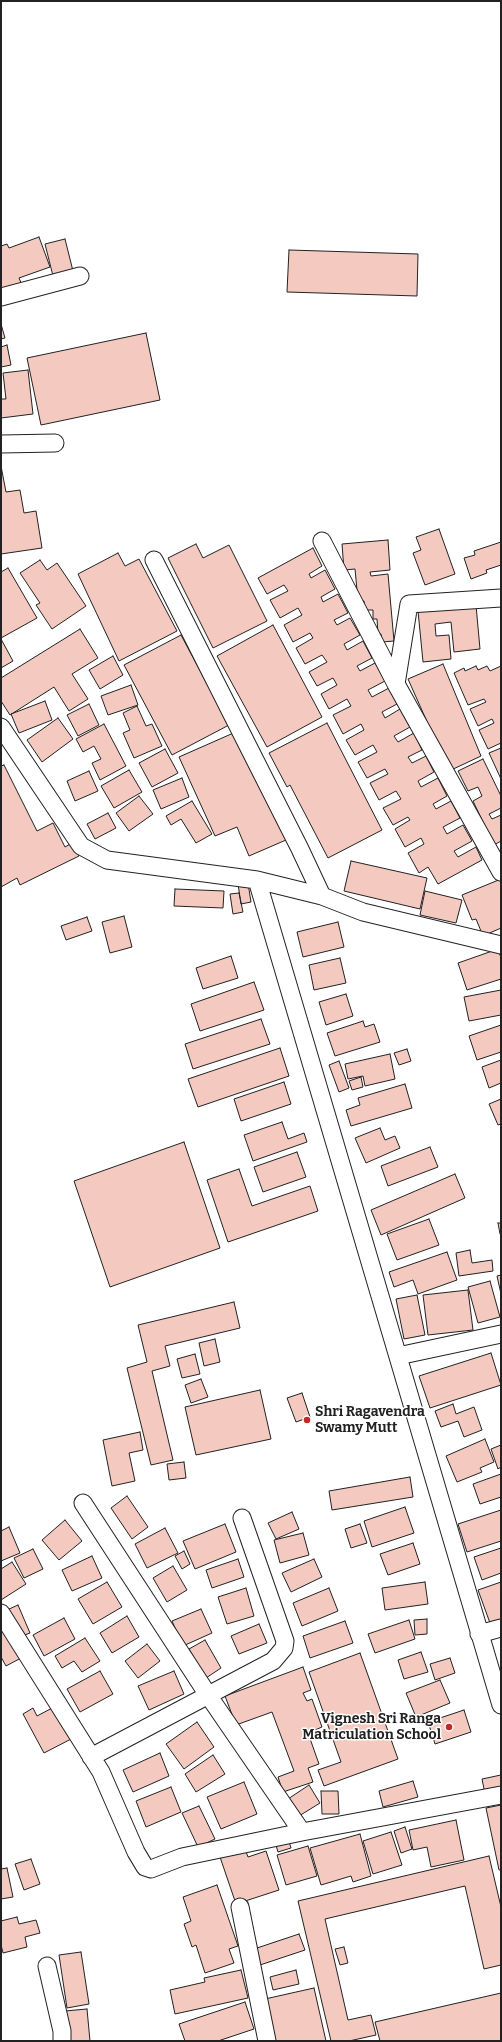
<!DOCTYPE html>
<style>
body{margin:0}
#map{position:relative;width:502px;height:2042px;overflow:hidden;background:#fff;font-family:Bitter,serif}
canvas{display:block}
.frame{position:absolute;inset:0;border:2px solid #222;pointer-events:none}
</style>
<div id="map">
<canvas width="502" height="2042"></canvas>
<div class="frame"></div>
</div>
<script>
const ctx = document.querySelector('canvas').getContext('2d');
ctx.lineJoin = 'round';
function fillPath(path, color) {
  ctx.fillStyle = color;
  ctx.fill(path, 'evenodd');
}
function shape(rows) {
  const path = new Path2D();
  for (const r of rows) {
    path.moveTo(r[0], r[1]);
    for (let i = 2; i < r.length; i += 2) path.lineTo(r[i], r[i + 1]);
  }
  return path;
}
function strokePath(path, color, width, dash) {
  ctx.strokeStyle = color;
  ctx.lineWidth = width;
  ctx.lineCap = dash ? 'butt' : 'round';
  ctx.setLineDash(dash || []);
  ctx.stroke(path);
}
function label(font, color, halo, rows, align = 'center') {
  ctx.font = font + ' Bitter,serif';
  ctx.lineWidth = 3;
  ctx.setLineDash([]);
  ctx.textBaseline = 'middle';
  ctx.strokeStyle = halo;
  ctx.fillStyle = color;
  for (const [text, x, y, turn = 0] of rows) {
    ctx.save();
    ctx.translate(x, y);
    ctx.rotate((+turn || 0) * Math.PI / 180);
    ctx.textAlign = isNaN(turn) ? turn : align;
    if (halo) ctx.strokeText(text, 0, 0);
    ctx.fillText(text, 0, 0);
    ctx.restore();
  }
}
const building = shape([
 [39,237,50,267,19,278,22,285,1,292,1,246,7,244,9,248,39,237],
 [65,239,74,275,54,280,45,244,65,239],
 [289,250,418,254,417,296,287,292,289,250],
 [1,324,5,338,1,339,1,324],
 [146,333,160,400,41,425,27,358,146,333],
 [7,345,11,365,1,367,1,347,7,345],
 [28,370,33,414,1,418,1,399,6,399,3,373,28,370],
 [1,466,6,492,20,490,24,513,36,511,42,548,1,554,1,466],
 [439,529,455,574,425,585,413,553,421,550,416,537,439,529],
 [388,540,390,570,370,572,371,576,388,574,394,641,382,642,381,634,378,634,377,619,373,619,373,610,365,610,364,601,358,601,355,569,344,570,342,544,388,540],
 [501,542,501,565,486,570,487,573,471,579,464,558,475,555,474,551,501,542],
 [196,544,203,558,229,545,267,621,213,648,168,558,196,544],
 [313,548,322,566,309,574,311,578,325,570,335,589,321,597,323,602,338,594,348,613,334,620,337,625,350,618,360,635,344,644,347,650,363,641,372,658,357,666,360,671,375,663,385,681,368,690,372,697,389,688,397,704,382,712,385,718,400,709,410,727,394,736,398,742,414,733,422,750,408,757,412,763,426,756,434,772,418,781,421,787,438,778,447,796,433,804,436,809,451,801,460,818,443,827,447,834,463,825,472,841,454,851,458,857,476,847,482,860,438,884,428,867,419,873,408,853,424,844,421,838,405,847,395,829,410,820,408,817,393,825,383,808,401,799,396,791,379,800,370,783,388,774,385,769,367,778,358,762,377,752,373,745,355,755,346,740,364,730,361,724,343,734,333,715,351,706,347,699,329,709,321,694,337,685,333,678,317,686,309,672,327,662,322,655,305,664,296,648,313,638,310,633,293,642,284,625,302,615,298,608,280,618,270,600,288,591,284,585,267,594,258,578,313,548],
 [118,553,125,566,139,559,177,631,119,661,78,574,118,553],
 [40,560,47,570,57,563,86,606,52,629,36,605,40,603,20,573,40,560],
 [8,568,37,618,1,638,1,572,8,568],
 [476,605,480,649,454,652,451,622,435,624,436,636,449,635,451,659,423,662,418,611,476,605],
 [273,625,322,717,267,747,217,656,273,625],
 [80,629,98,658,72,674,88,699,69,711,54,687,10,715,1,701,1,678,80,629],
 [181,635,229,725,172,755,124,665,181,635],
 [1,639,13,661,1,668,1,639],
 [113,656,123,675,100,689,89,670,113,656],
 [443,664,481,756,449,771,408,679,443,664],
 [476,666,478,670,487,666,490,671,501,666,501,743,488,749,479,730,494,723,492,719,478,726,470,709,486,702,484,699,468,705,454,673,464,668,465,671,476,666],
 [131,685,138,705,108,715,101,696,131,685],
 [45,701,52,720,19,733,11,714,45,701],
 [89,704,99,725,78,736,67,715,89,704],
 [137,706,146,726,152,724,162,746,134,758,123,733,130,730,123,713,137,706],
 [58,718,73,739,42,762,27,740,58,718],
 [327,723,382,830,328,858,290,785,287,787,269,753,327,723],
 [104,724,126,766,100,780,92,763,101,759,94,746,83,752,76,739,104,724],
 [238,731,286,840,249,856,237,827,215,836,179,757,238,731],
 [501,748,501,779,489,753,501,748],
 [165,749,178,773,152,787,139,763,165,749],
 [483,759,501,796,501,808,489,814,492,819,501,815,501,841,494,845,473,801,482,796,478,787,468,791,458,771,483,759],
 [4,765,37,831,53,823,65,847,72,843,79,856,20,885,17,878,1,887,1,766,4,765],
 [129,770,142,792,114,808,101,786,129,770],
 [89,771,98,791,75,801,67,781,89,771],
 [182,778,189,797,161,809,153,790,182,778],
 [139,796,153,814,129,831,116,813,139,796],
 [192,801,212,834,196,843,181,819,171,825,166,816,192,801],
 [108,813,116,828,95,839,87,824,108,813],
 [351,861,427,878,420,909,344,891,351,861],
 [501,879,501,928,483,936,476,919,472,920,462,895,501,879],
 [248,883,251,902,241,904,238,884,248,883],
 [175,889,224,891,223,908,174,906,175,889],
 [425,891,462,900,456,923,420,915,425,891],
 [239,893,243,912,233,914,230,894,239,893],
 [124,916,132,947,110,953,102,922,124,916],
 [87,917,92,931,66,940,61,926,87,917],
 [338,922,344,947,303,957,297,932,338,922],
 [498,949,501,958,501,979,467,990,458,963,498,949],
 [231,956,238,978,203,989,196,968,231,956],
 [340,958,346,983,314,990,309,965,340,958],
 [254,982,264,1010,200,1031,191,1004,254,982],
 [501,990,501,1015,469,1021,464,997,501,990],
 [346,994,353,1016,326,1025,319,1002,346,994],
 [261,1019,270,1044,193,1069,185,1044,261,1019],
 [363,1021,365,1027,374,1024,380,1042,335,1056,327,1033,363,1021],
 [501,1025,501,1052,477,1060,469,1036,501,1025],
 [280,1048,289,1076,198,1107,188,1079,280,1048],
 [407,1049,411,1061,399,1065,394,1053,407,1049],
 [390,1054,395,1079,365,1086,363,1076,348,1079,345,1064,390,1054],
 [501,1060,501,1083,489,1088,482,1067,501,1060],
 [339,1061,349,1088,339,1092,329,1065,339,1061],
 [361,1077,363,1087,352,1090,349,1081,361,1077],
 [284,1082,291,1104,241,1121,234,1099,284,1082],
 [405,1084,412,1108,351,1126,346,1110,360,1105,358,1098,405,1084],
 [501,1099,501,1124,498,1125,489,1104,501,1099],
 [282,1122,288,1139,304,1133,307,1142,253,1161,244,1135,282,1122],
 [380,1128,385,1140,395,1136,400,1148,366,1163,355,1138,380,1128],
 [184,1142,220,1248,110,1287,74,1181,184,1142],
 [430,1147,438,1167,388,1186,381,1166,430,1147],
 [297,1152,306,1177,263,1192,254,1167,297,1152],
 [239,1169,252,1206,310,1186,318,1211,228,1242,207,1180,239,1169],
 [455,1174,465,1198,381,1235,371,1210,455,1174],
 [429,1219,439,1245,397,1260,387,1234,429,1219],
 [498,1223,501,1223,501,1234,500,1234,498,1223],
 [470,1250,472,1263,492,1260,493,1271,459,1276,456,1253,470,1250],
 [447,1252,457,1280,418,1294,413,1280,394,1287,389,1272,447,1252],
 [501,1275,501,1294,497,1276,501,1275],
 [490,1281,500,1317,478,1323,468,1287,490,1281],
 [468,1290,473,1330,428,1335,423,1295,468,1290],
 [417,1295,425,1335,404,1339,396,1299,417,1295],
 [234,1302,240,1328,165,1346,170,1366,152,1371,173,1460,151,1465,127,1368,147,1362,138,1325,234,1302],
 [215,1339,220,1362,204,1366,199,1343,215,1339],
 [491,1353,501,1385,430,1408,419,1376,491,1353],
 [195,1354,200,1374,182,1378,177,1359,195,1354],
 [201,1379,208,1397,191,1403,185,1385,201,1379],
 [260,1390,271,1439,196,1455,185,1407,260,1390],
 [302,1393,310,1417,296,1422,287,1398,302,1393],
 [453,1404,456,1414,474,1407,482,1430,464,1437,458,1421,441,1427,435,1411,453,1404],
 [140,1432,143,1450,129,1453,135,1481,112,1486,103,1440,140,1432],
 [485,1439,494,1462,480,1468,482,1472,457,1482,446,1456,485,1439],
 [501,1445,501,1467,498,1469,491,1449,501,1445],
 [184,1462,186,1478,169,1480,167,1464,184,1462],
 [501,1474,501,1497,480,1504,473,1484,501,1474],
 [410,1477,413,1497,332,1510,329,1491,410,1477],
 [127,1496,148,1527,132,1539,111,1508,127,1496],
 [405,1507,414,1533,372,1547,364,1521,405,1507],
 [501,1510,501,1541,467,1552,458,1524,501,1510],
 [292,1512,299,1529,276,1539,268,1523,292,1512],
 [65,1520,82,1541,59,1560,42,1540,65,1520],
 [225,1524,236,1552,195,1569,183,1541,225,1524],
 [360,1524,367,1543,351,1548,345,1529,360,1524],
 [9,1527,20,1553,1,1561,1,1531,9,1527],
 [165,1528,178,1553,147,1568,135,1544,165,1528],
 [303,1533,309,1555,280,1563,274,1540,303,1533],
 [413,1543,420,1564,388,1575,380,1554,413,1543],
 [501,1548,501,1573,482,1580,474,1557,501,1548],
 [33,1549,43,1569,24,1578,14,1558,33,1549],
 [184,1551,190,1564,182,1569,175,1556,184,1551],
 [92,1556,102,1578,72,1591,62,1570,92,1556],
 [238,1559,244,1577,212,1588,206,1570,238,1559],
 [314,1559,322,1577,291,1592,282,1573,314,1559],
 [12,1562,26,1584,1,1600,1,1569,12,1562],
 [173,1566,187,1590,167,1602,153,1578,173,1566],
 [107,1582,122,1607,93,1624,78,1599,107,1582],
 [425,1582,428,1604,385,1610,382,1588,425,1582],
 [501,1582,501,1619,490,1623,478,1590,501,1582],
 [246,1588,254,1616,227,1624,218,1597,246,1588],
 [329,1588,338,1611,302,1626,293,1603,329,1588],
 [18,1605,30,1633,19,1637,7,1610,18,1605],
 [201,1609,212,1633,183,1646,172,1621,201,1609],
 [127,1616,139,1637,112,1653,100,1633,127,1616],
 [64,1618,75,1639,44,1656,33,1635,64,1618],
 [427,1619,427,1634,415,1635,414,1620,427,1619],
 [409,1620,415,1639,375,1653,368,1634,409,1620],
 [345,1621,353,1643,310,1658,303,1636,345,1621],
 [259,1624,267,1643,239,1654,231,1636,259,1624],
 [4,1630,21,1658,6,1666,1,1657,1,1632,4,1630],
 [85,1638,100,1661,82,1672,74,1661,62,1668,55,1656,85,1638],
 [205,1640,221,1668,206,1678,189,1649,205,1640],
 [147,1644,160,1661,138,1678,125,1661,147,1644],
 [421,1652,428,1672,404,1679,398,1660,421,1652],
 [360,1653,398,1759,324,1786,318,1770,341,1762,309,1672,360,1653],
 [450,1658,455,1673,435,1680,430,1664,450,1658],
 [303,1667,311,1690,303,1693,307,1701,312,1699,322,1727,308,1733,319,1764,308,1768,313,1782,283,1792,278,1777,294,1771,272,1712,236,1725,225,1696,303,1667],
 [100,1671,113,1694,80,1712,67,1689,100,1671],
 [174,1671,184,1694,149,1710,138,1686,174,1671],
 [440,1680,450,1703,416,1717,406,1693,440,1680],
 [56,1706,73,1738,44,1753,23,1714,33,1708,37,1716,56,1706],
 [464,1710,471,1732,435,1744,428,1722,464,1710],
 [197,1722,214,1747,184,1769,166,1744,197,1722],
 [160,1753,169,1776,133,1792,123,1770,160,1753],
 [213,1755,225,1774,196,1792,185,1774,213,1755],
 [501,1775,501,1791,485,1794,482,1779,501,1775],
 [413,1781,418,1797,383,1807,379,1791,413,1781],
 [244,1782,257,1814,221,1829,207,1797,244,1782],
 [309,1785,320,1803,299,1816,288,1799,309,1785],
 [171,1787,181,1812,146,1827,136,1801,171,1787],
 [321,1791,338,1791,339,1814,322,1814,321,1791],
 [501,1805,501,1870,499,1870,486,1808,501,1805],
 [199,1806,215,1839,198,1847,182,1813,199,1806],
 [456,1820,464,1860,431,1867,427,1847,413,1850,409,1830,456,1820],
 [405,1827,412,1849,401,1853,394,1831,405,1827],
 [391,1832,402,1865,373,1874,363,1841,391,1832],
 [360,1834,371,1876,353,1882,351,1876,321,1885,310,1848,360,1834],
 [288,1838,291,1848,278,1852,275,1842,288,1838],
 [308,1846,317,1876,286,1885,277,1855,308,1846],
 [245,1849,248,1857,266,1851,279,1890,236,1904,220,1857,245,1849],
 [489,1856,501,1907,501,1965,484,1969,465,1886,325,1919,348,2020,371,2015,376,2035,349,2041,331,2041,298,1901,489,1856],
 [31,1859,40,1884,24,1890,15,1864,31,1859],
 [7,1868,13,1897,1,1899,1,1869,7,1868],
 [217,1885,238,1946,229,1949,234,1963,205,1973,196,1945,192,1947,184,1924,191,1921,183,1897,217,1885],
 [17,1917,19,1924,36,1920,40,1933,25,1937,27,1947,3,1953,1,1945,1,1921,17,1917],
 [299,1934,305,1950,257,1966,251,1950,299,1934],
 [344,1947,348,1963,340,1965,335,1949,344,1947],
 [81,1952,89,2004,67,2008,59,1955,81,1952],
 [241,1970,248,1998,175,2014,170,1990,205,1982,204,1978,241,1970],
 [296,1970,299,1984,273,1990,270,1977,296,1970],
 [314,1988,326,2041,273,2041,265,1999,314,1988],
 [501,1993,501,2041,380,2041,375,2022,501,1993],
 [245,2002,254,2029,218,2041,185,2041,179,2024,245,2002],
 [87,2009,90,2041,69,2041,65,2011,87,2009]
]);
fillPath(building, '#f3c9c0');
strokePath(building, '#222', 1);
const minor = shape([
 [1,297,80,276],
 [1,444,55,443],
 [322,541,396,684,501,872],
 [154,560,300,849,322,896],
 [396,684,409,604,501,598],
 [1,727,81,846,107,860,257,880,322,896,363,912,501,945],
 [257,880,501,1705],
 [398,1356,501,1334],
 [83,1503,208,1695,302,1832,501,1795],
 [1,1613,101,1772,136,1852,145,1867,151,1869,182,1857,302,1832],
 [479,1634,501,1628],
 [91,1757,273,1661,284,1648,285,1641,242,1518],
 [240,1907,267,2041],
 [47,1966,62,2031,62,2041]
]);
strokePath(minor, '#222', 19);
strokePath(minor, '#fff', 17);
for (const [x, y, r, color] of [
 [307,1420,4,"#c62828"],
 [449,1727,4,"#c62828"]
]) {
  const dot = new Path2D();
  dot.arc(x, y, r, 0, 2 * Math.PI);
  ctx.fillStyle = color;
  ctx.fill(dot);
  strokePath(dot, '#fff', 1.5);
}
label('bold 14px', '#222', '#fff', [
 ["Shri Ragavendra",315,1412],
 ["Swamy Mutt",315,1428],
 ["Vignesh Sri Ranga",441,1719,"right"],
 ["Matriculation School",441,1735,"right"]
], 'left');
</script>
